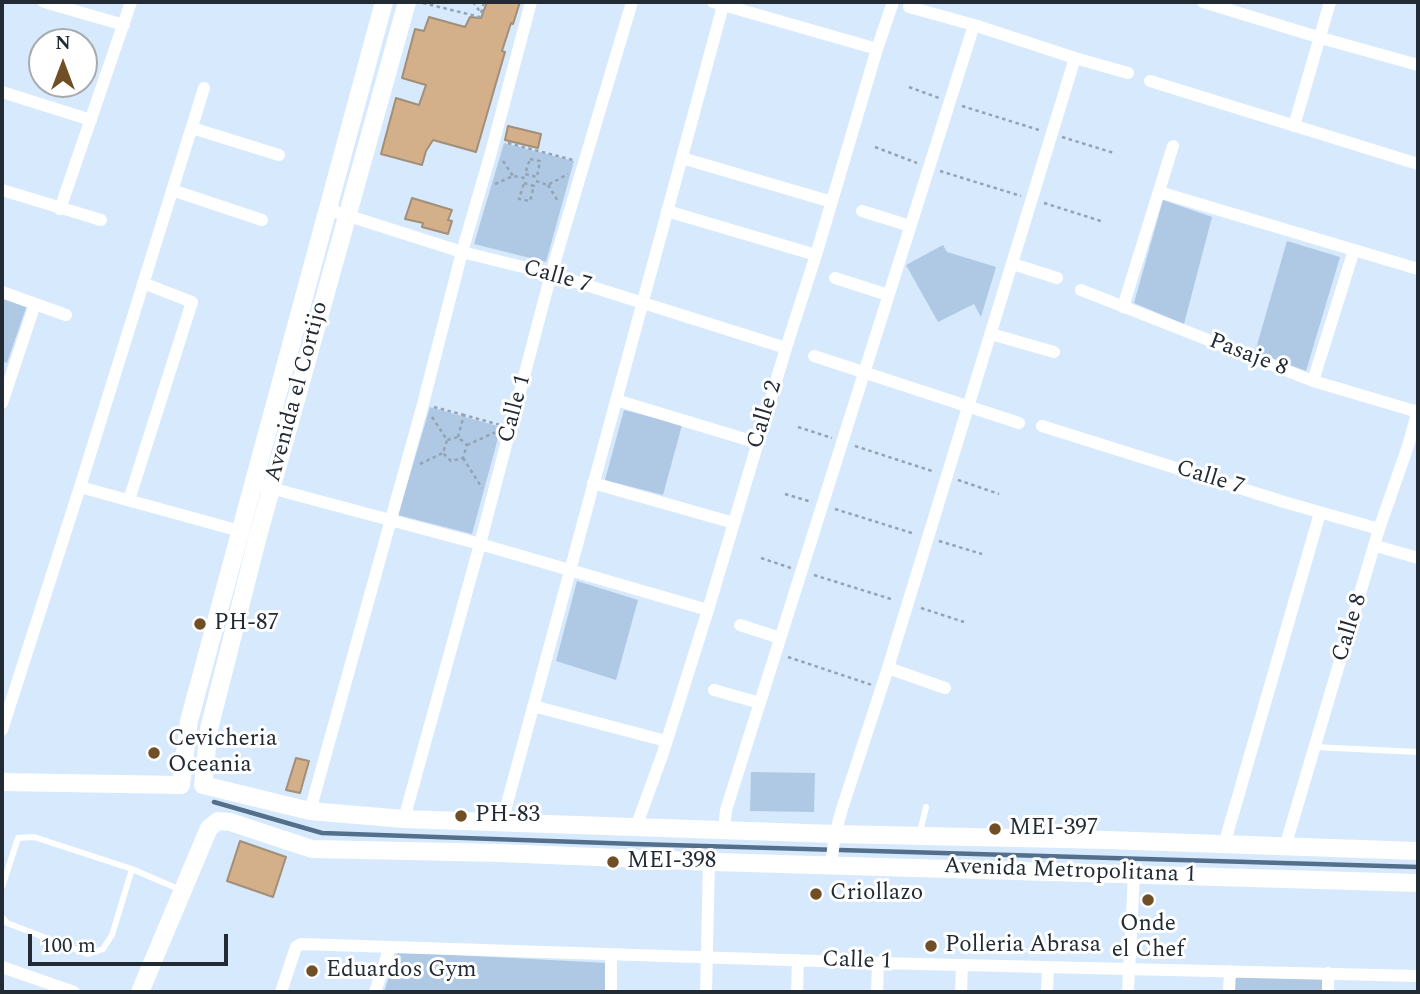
<!DOCTYPE html>
<style>
body{margin:0}
#map{position:relative;width:1420px;height:994px;overflow:hidden;background:#d6e9fd;font-family:Spectral,serif}
canvas{display:block}
.frame{position:absolute;inset:0;border:4px solid #222b34;pointer-events:none}
.north{position:absolute;left:28px;top:28px;width:70px;height:70px;box-sizing:border-box;background:#fff;border:2px solid #a7aaae;border-radius:50%;rotate:0deg;font-size:19px;font-weight:700;line-height:28px;text-align:center;color:#222b34}
.north::after{content:'';display:block;margin:auto;width:24px;height:32px;background:#714f26;clip-path:polygon(50% 0,100% 100%,50% 72%,0 100%)}
.scale{position:absolute;left:28px;top:934px;width:200px;height:32px;box-sizing:border-box;border:4px solid #222b34;border-top:0;padding-left:9px;font-size:21px;line-height:24px;white-space:nowrap;color:#222b34;-webkit-text-stroke:5px #fff;paint-order:stroke}
</style>
<div id="map">
<canvas width="1420" height="994"></canvas>
<div class="frame"></div>
<div class="north">N</div>
<div class="scale">100 m</div>
</div>
<script>
const ctx = document.querySelector('canvas').getContext('2d');
ctx.lineJoin = 'round';
function fillPath(path, color) {
  ctx.fillStyle = color;
  ctx.fill(path, 'evenodd');
}
function shape(rows) {
  const path = new Path2D();
  for (const r of rows) {
    path.moveTo(r[0], r[1]);
    for (let i = 2; i < r.length; i += 2) path.lineTo(r[i], r[i + 1]);
  }
  return path;
}
function strokePath(path, color, width, dash) {
  ctx.strokeStyle = color;
  ctx.lineWidth = width;
  ctx.lineCap = dash ? 'butt' : 'round';
  ctx.setLineDash(dash || []);
  ctx.stroke(path);
}
function label(font, color, halo, rows, align = 'center') {
  ctx.font = font + ' Spectral,serif';
  ctx.lineWidth = 6;
  ctx.setLineDash([]);
  ctx.textBaseline = 'middle';
  ctx.strokeStyle = halo;
  ctx.fillStyle = color;
  for (const [text, x, y, turn = 0] of rows) {
    ctx.save();
    ctx.translate(x, y);
    ctx.rotate((+turn || 0) * Math.PI / 180);
    ctx.textAlign = isNaN(turn) ? turn : align;
    if (halo) ctx.strokeText(text, 0, 0);
    ctx.fillText(text, 0, 0);
    ctx.restore();
  }
}
fillPath(shape([
 [504,143,574,161,546,262,474,244],
 [1163,200,1212,217,1184,324,1134,303],
 [1287,241,1340,257,1306,371,1255,352],
 [943,245,947,252,996,267,981,317,974,304,938,322,906,265],
 [2,296,27,305,7,363,2,362],
 [430,407,501,427,472,534,398,515],
 [624,410,682,425,663,495,605,480],
 [577,581,638,600,616,680,556,661],
 [751,772,815,773,814,812,750,811],
 [397,952,608,963,607,992,384,992],
 [1233,977,1325,978,1325,992,1233,992]
]), '#afc9e4');
strokePath(shape([
 [214,802,322,833,635,844,1418,867]
]), '#546f8b', 4.5);
const building = shape([
 [487,2,520,2,513,24,511,23,502,51,505,52,476,152,433,140,426,151,422,165,381,154,396,98,419,105,426,85,402,78,415,29,424,31,429,17,465,27,470,17,481,18,487,2],
 [508,126,541,134,538,148,505,140,508,126],
 [412,198,452,210,448,220,452,221,448,234,422,227,423,223,405,219,412,198],
 [296,758,309,761,300,793,286,790,296,758],
 [240,841,286,857,273,897,227,881,240,841]
]);
fillPath(building, '#d4b08a');
strokePath(building, '#a38e77', 2);
strokePath(shape([
 [473,2,481,13],
 [423,3,480,17,484,2],
 [909,87,939,98],
 [962,106,1039,130],
 [1062,137,1114,153],
 [508,143,573,160],
 [875,147,917,163],
 [530,159,540,161,537,177,525,174,530,159],
 [503,161,513,176],
 [940,171,1021,196],
 [536,181,548,185,568,174],
 [524,183,534,186,530,201,519,199,524,183],
 [495,184,513,176,525,178],
 [548,185,559,203],
 [1044,203,1104,222],
 [434,407,464,415],
 [432,417,447,440,443,453,451,461,463,458,467,445,458,437,447,440],
 [798,427,832,438],
 [458,437,464,415,500,425],
 [467,445,496,432],
 [855,446,935,472],
 [463,458,482,488],
 [420,464,443,453],
 [958,480,999,494],
 [785,494,812,502],
 [835,509,915,534],
 [939,541,982,554],
 [761,558,791,568],
 [814,575,894,600],
 [921,608,964,622],
 [788,657,872,685]
]), '#94a3b3', 2.5, [3.5, 3.5]);
strokePath(shape([
 [1314,747,1418,752],
 [920,832,926,807],
 [2,887,18,838,34,837,132,869,181,890],
 [2,917,7,923,88,954,103,949,112,935,132,869]
]), '#fff', 6);
strokePath(shape([
 [44,2,124,25],
 [713,2,877,49],
 [1203,2,1321,38,1418,65],
 [909,7,974,25,1075,58,1128,73],
 [1150,81,1418,164],
 [2,92,91,120],
 [1294,126,1330,2],
 [192,128,279,155],
 [682,158,832,202],
 [2,190,101,220],
 [172,190,262,220],
 [1159,192,1418,269],
 [60,209,131,2],
 [327,209,462,252,551,274,786,348],
 [667,211,816,255],
 [862,211,910,226],
 [1013,264,1057,278],
 [835,278,888,295],
 [1081,290,1313,381,1418,412],
 [2,292,66,315],
 [1123,307,1173,146],
 [991,334,1054,352],
 [814,356,1019,423],
 [1313,381,1354,250],
 [616,400,758,443],
 [2,403,35,304],
 [1042,426,1284,502,1379,529],
 [593,483,734,523],
 [263,486,480,544,708,610],
 [80,487,240,531],
 [129,500,192,302,143,283],
 [1376,546,1418,558],
 [740,625,780,638],
 [888,668,945,688],
 [714,690,760,703],
 [533,706,666,741],
 [2,730,80,487,204,88],
 [310,811,423,404,462,252,490,156,531,2],
 [404,819,480,544,551,274,632,2],
 [502,822,724,2],
 [636,827,663,753,708,610,786,348,816,255,877,49,893,2],
 [724,830,726,810,974,25],
 [1224,845,1320,513],
 [1285,847,1379,529,1408,446,1418,410],
 [831,865,835,834,842,809,888,668,1075,58],
 [2,967,74,992],
 [1328,973,1328,992],
 [281,992,296,947,301,944,878,963,1418,976],
 [375,992,390,947],
 [611,992,611,955],
 [706,992,709,862],
 [797,992,798,960],
 [877,992,878,963],
 [961,992,962,965],
 [1047,992,1048,967],
 [1128,992,1134,875],
 [1229,992,1230,971]
]), '#fff', 12);
strokePath(shape([
 [407,2,258,536,209,729,203,785,310,811,404,819,835,834,1107,840,1418,851],
 [2,782,181,785,189,721,384,2],
 [140,992,209,828,218,821,230,822,312,849,501,853,714,862,1418,883]
]), '#fff', 18);
for (const [x, y, r, color] of [
 [200,624,7,"#714f26"],
 [154,753,7,"#714f26"],
 [461,816,7,"#714f26"],
 [995,829,7,"#714f26"],
 [613,862,7,"#714f26"],
 [816,894,7,"#714f26"],
 [1148,900,7,"#714f26"],
 [931,946,7,"#714f26"],
 [312,971,7,"#714f26"]
]) {
  const dot = new Path2D();
  dot.arc(x, y, r, 0, 2 * Math.PI);
  ctx.fillStyle = color;
  ctx.fill(dot);
  strokePath(dot, '#fff', 2.5);
}
label('23px', '#222b34', '#fff', [
 ["Calle 7",557,278,16],
 ["Pasaje 8",1248,356,21],
 ["Avenida el Cortijo",298,392,-75],
 ["Calle 1",516,409,-75],
 ["Calle 2",766,415,-73],
 ["Calle 7",1210,479,17],
 ["Calle 8",1351,628,-73],
 ["Avenida Metropolitana 1",1070,872,2],
 ["Calle 1",857,962,2]
]);
label('23px', '#222b34', '#fff', [
 ["PH-87",214,624],
 ["Cevicheria",168,740],
 ["Oceania",168,766],
 ["PH-83",475,816],
 ["MEI-397",1009,829],
 ["MEI-398",627,862],
 ["Criollazo",830,894],
 ["Onde",1148,925,"center"],
 ["el Chef",1148,951,"center"],
 ["Polleria Abrasa",945,946],
 ["Eduardos Gym",326,971]
], 'left');
</script>
